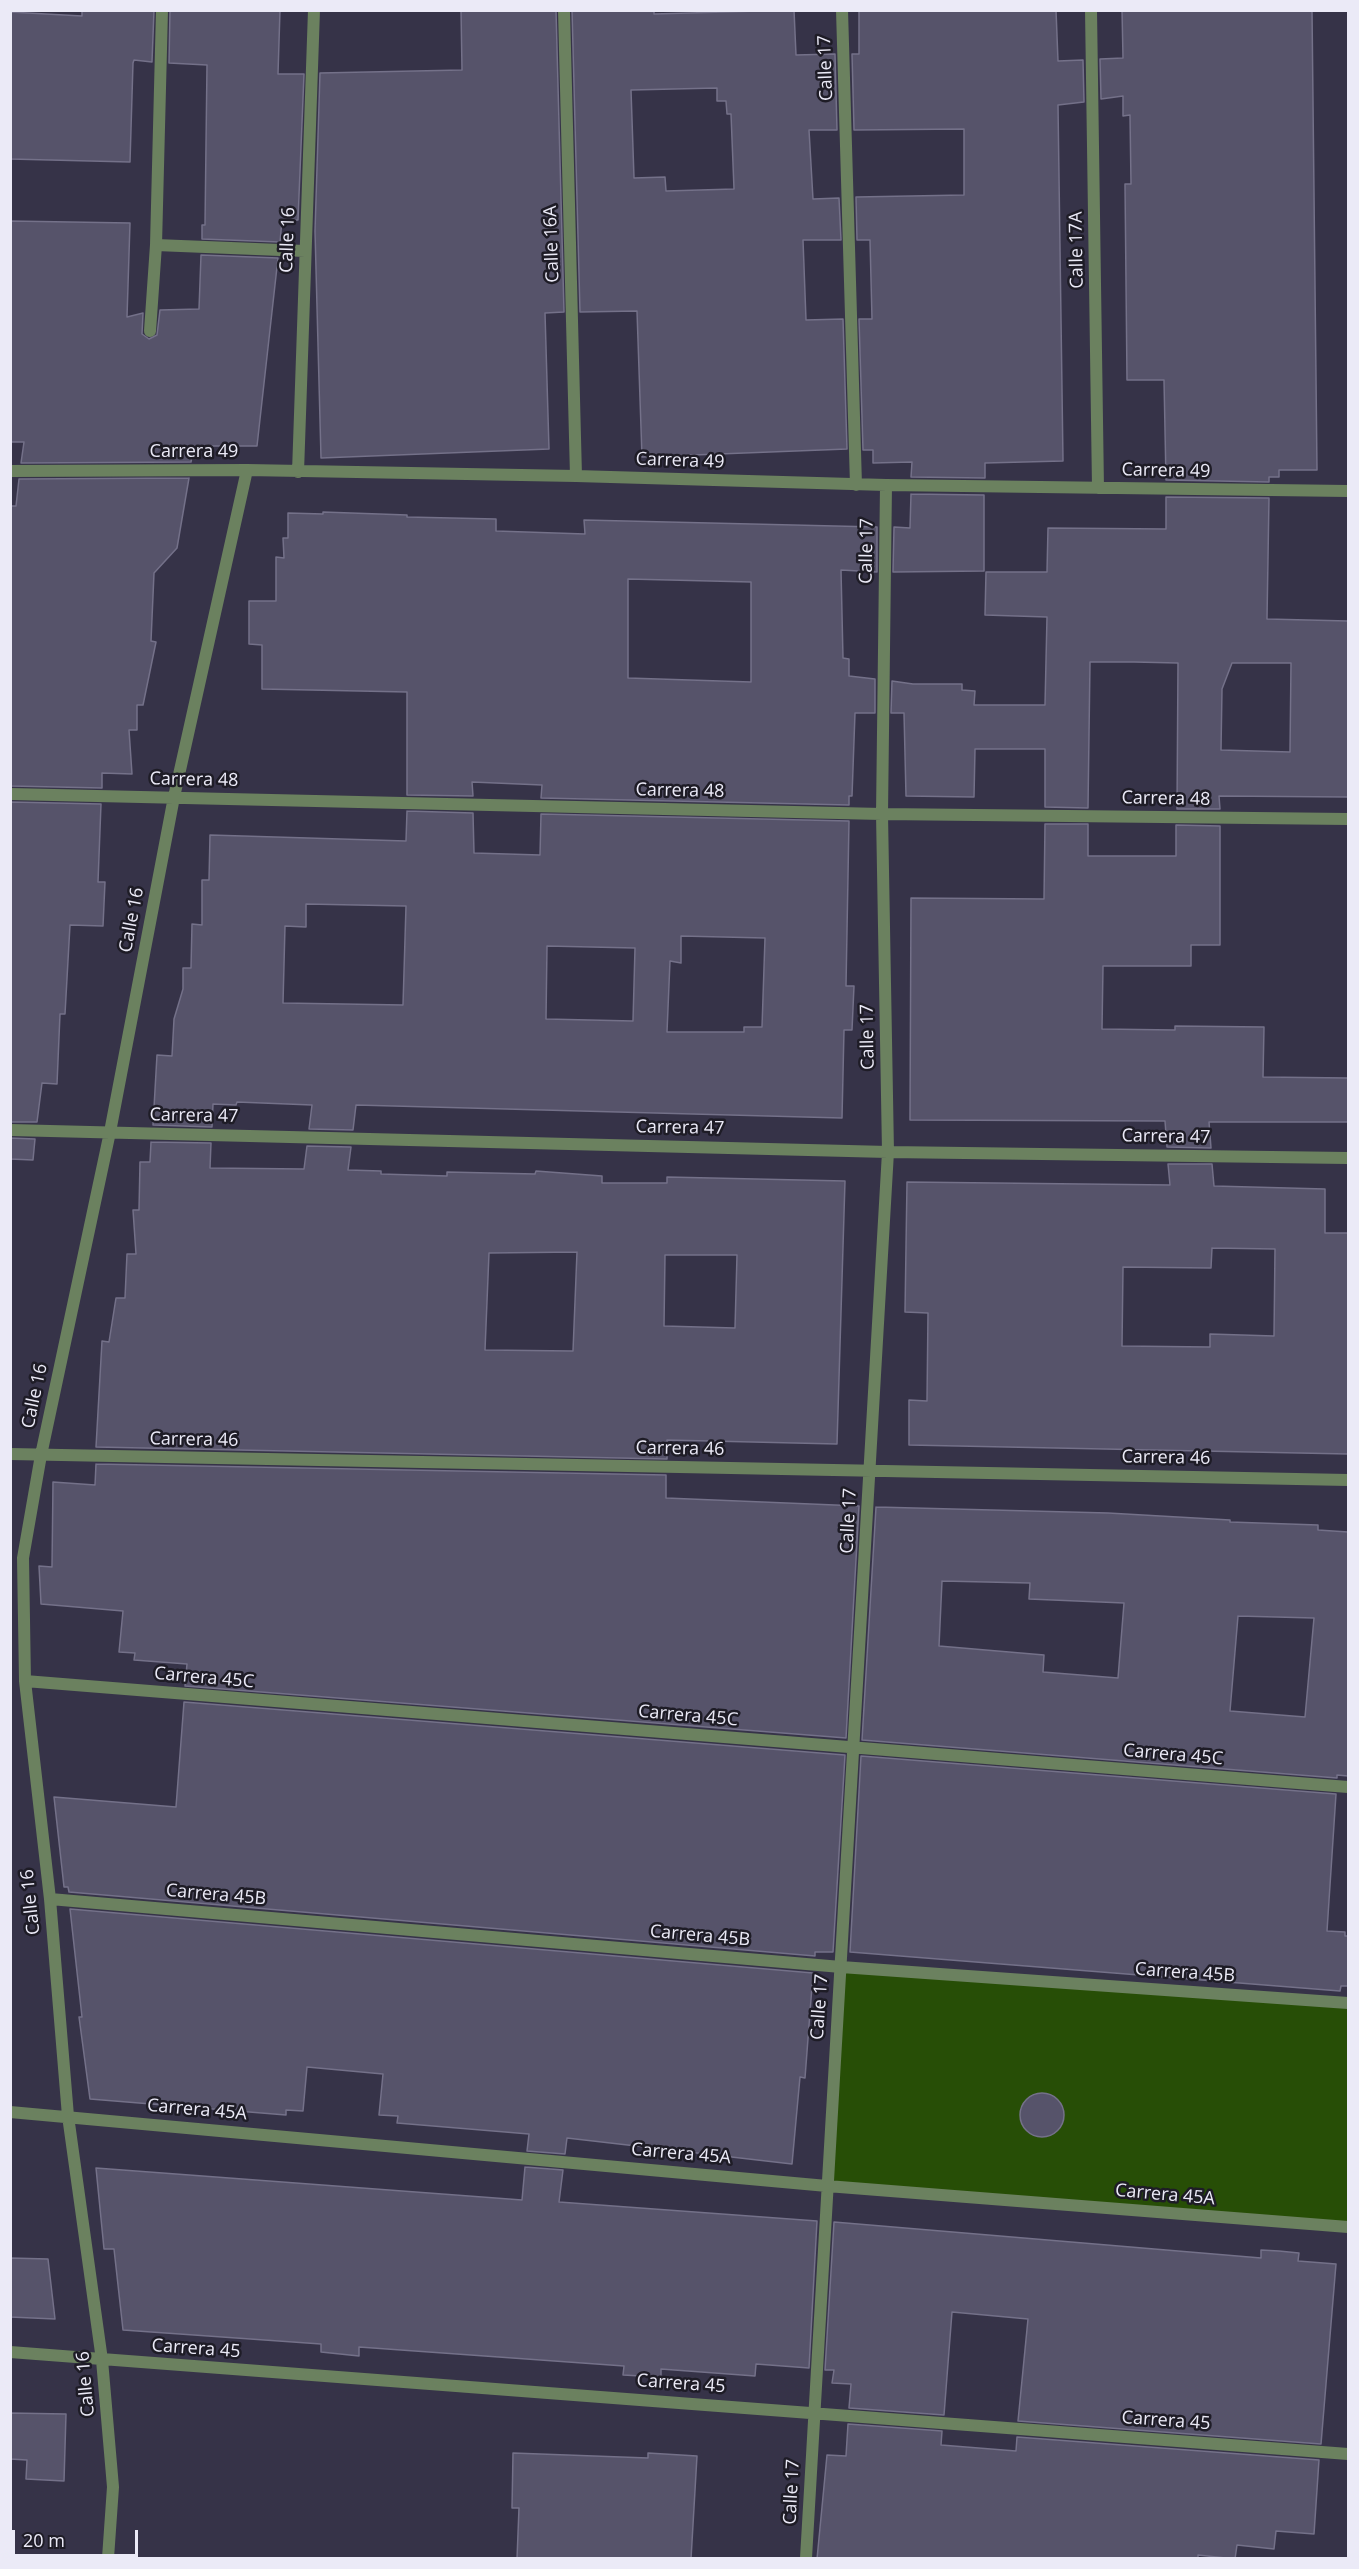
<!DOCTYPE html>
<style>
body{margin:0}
#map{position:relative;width:1359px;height:2569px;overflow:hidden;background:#363348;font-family:"Open Sans",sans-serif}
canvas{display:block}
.frame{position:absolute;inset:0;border:12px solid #ebeaf7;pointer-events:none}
.scale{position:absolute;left:12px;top:2530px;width:126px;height:27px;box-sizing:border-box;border:3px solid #ebeaf7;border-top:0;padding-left:8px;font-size:18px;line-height:21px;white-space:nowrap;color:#ebeaf7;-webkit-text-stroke:4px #1e1c26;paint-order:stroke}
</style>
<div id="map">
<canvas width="1359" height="2569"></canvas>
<div class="frame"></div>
<div class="scale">20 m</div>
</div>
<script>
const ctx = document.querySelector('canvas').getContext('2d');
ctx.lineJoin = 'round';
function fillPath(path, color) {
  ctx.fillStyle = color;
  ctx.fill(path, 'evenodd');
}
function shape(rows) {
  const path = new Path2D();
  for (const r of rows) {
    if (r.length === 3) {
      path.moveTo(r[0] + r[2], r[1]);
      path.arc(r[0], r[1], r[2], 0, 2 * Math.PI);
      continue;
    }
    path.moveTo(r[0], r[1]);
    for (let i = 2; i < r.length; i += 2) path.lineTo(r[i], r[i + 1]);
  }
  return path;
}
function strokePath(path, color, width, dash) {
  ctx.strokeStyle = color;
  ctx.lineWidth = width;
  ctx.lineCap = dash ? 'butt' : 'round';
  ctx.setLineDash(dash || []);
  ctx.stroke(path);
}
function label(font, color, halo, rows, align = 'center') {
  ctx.font = font + ' "Open Sans",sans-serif';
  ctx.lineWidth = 5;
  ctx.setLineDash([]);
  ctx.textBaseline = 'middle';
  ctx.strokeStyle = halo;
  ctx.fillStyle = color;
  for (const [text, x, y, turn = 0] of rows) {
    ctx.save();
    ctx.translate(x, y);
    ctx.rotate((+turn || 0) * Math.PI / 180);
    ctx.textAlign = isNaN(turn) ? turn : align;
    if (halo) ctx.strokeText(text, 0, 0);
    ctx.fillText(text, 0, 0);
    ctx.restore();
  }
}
fillPath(shape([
 [841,1967,1348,2003,1348,2227,827,2186]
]), '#274e06');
const building = shape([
 [82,10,154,10,152,62,134,60,133,63,130,162,10,159,10,12,82,16,82,10],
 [170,10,280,10,278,74,304,74,298,220,282,220,280,242,202,239,202,225,205,225,207,65,169,63,170,10],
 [461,10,556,10,564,312,545,313,549,449,321,458,315,231,320,73,462,70,461,10],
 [572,10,654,10,654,14,794,10,796,55,835,54,837,130,809,130,813,199,839,198,841,240,803,240,806,320,843,319,847,449,642,457,637,311,580,312,572,10],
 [717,88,717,101,726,101,727,114,731,114,734,189,666,191,665,177,634,178,631,90,717,88],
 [859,10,1056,10,1058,61,1083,60,1084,102,1058,105,1063,461,985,463,985,478,911,477,912,462,873,463,873,450,863,450,859,319,872,319,870,240,857,240,856,197,964,195,964,129,854,130,852,54,859,54,859,10],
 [1122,10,1312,10,1317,470,1279,470,1279,477,1269,477,1269,482,1166,480,1164,380,1127,380,1125,184,1131,184,1130,115,1123,116,1123,96,1101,99,1100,59,1123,58,1122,10],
 [10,221,130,223,127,317,143,313,142,334,149,339,157,335,160,310,199,309,201,255,278,258,257,446,194,446,191,462,21,463,24,442,10,442,10,221],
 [189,478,177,548,154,573,151,641,156,642,143,705,137,705,137,730,129,730,132,774,102,773,102,788,11,786,10,506,16,506,19,479,189,478],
 [911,494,984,495,984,571,893,572,894,527,910,528,911,494],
 [1166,497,1269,498,1267,619,1348,621,1348,797,1219,796,1220,809,1177,809,1178,663,1134,662,1090,662,1088,808,1045,807,1045,749,975,749,974,797,906,796,904,713,891,713,892,681,913,684,962,684,962,690,975,691,974,705,1045,705,1047,617,985,615,986,572,1047,572,1048,528,1166,529,1166,497],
 [1232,663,1291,663,1290,752,1221,750,1222,689,1232,663],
 [323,512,407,515,407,517,496,519,496,531,585,534,584,520,877,527,877,572,841,570,843,658,849,659,849,676,875,679,875,713,855,713,852,796,849,796,849,805,541,798,542,785,472,782,473,796,407,795,407,692,262,689,262,645,249,644,249,601,276,601,276,557,284,558,283,538,288,538,288,513,323,514,323,512],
 [628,579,751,582,751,682,628,678,628,579],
 [11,802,101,804,98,882,105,882,103,926,70,925,65,1014,60,1014,57,1084,42,1083,37,1122,10,1122,11,802],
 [407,811,473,813,474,853,540,855,541,814,849,821,846,986,854,986,852,1030,844,1030,842,1118,356,1105,353,1130,309,1129,312,1105,237,1102,236,1105,213,1104,212,1127,153,1125,157,1055,172,1056,174,1019,183,989,183,968,191,968,192,924,202,925,202,880,209,880,210,835,406,841,407,811],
 [306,904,406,906,403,1005,283,1003,285,926,306,927,306,904],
 [681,936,765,938,762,1027,744,1027,744,1032,667,1032,670,961,681,963,681,936],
 [547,946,635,948,633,1021,546,1019,547,946],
 [1045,824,1088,824,1088,856,1176,856,1176,825,1220,826,1220,945,1191,945,1191,966,1103,966,1102,1029,1175,1030,1175,1026,1264,1027,1263,1077,1348,1078,1348,1122,1209,1122,1211,1148,1167,1147,1165,1121,910,1120,911,898,1044,899,1045,824],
 [10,1138,35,1139,33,1160,10,1159,10,1138],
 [151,1142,211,1143,210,1168,304,1169,307,1146,351,1147,348,1170,381,1171,381,1174,447,1176,447,1172,535,1174,536,1171,602,1176,602,1183,667,1183,667,1177,845,1181,837,1444,667,1440,667,1459,96,1447,102,1341,109,1342,116,1298,125,1298,127,1254,136,1254,133,1210,139,1210,140,1162,150,1162,151,1142],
 [577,1252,573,1351,485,1350,489,1253,577,1252],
 [665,1255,737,1255,735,1328,664,1326,665,1255],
 [1168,1164,1212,1164,1214,1186,1325,1189,1325,1233,1348,1233,1348,1454,909,1445,909,1400,927,1401,928,1313,905,1312,907,1182,1170,1185,1168,1164],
 [1212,1248,1275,1249,1274,1336,1210,1334,1210,1347,1122,1346,1123,1267,1211,1268,1212,1248],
 [96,1464,666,1475,666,1498,859,1506,846,1738,185,1686,187,1664,134,1660,135,1653,119,1652,123,1611,41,1604,39,1566,52,1567,53,1482,95,1485,96,1464],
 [876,1507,1108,1513,1230,1520,1230,1522,1318,1525,1318,1530,1348,1532,1348,1776,1337,1775,1337,1778,862,1740,876,1507],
 [942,1581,1030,1583,1029,1599,1124,1603,1118,1678,1043,1672,1044,1655,939,1646,942,1581],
 [1238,1616,1314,1618,1305,1717,1230,1711,1238,1616],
 [184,1702,845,1755,833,1952,815,1952,815,1956,69,1892,68,1887,64,1887,54,1797,176,1807,184,1702],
 [861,1756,1336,1794,1327,1931,1345,1932,1345,1936,1348,1936,1348,1986,1341,1986,1340,1991,850,1952,861,1756],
 [70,1909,813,1973,805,2078,800,2077,792,2164,567,2138,565,2154,527,2151,529,2134,397,2123,398,2116,379,2115,383,2074,307,2067,303,2111,286,2110,286,2115,90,2099,79,2017,82,2017,70,1909],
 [1042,2115,22],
 [525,2167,563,2170,559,2202,817,2221,809,2368,756,2364,755,2376,661,2369,661,2377,641,2376,623,2375,624,2366,359,2347,359,2356,321,2352,321,2344,123,2330,114,2249,104,2249,96,2168,522,2200,525,2167],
 [834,2222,1261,2258,1261,2250,1279,2251,1299,2253,1298,2261,1336,2264,1321,2444,1018,2421,1028,2319,952,2312,944,2415,849,2408,851,2384,832,2383,834,2370,825,2370,834,2222],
 [10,2258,48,2259,55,2319,10,2317,10,2258],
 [10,2413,66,2414,64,2481,26,2479,27,2460,10,2459,10,2413],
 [848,2424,942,2431,941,2445,1016,2451,1017,2437,1319,2460,1314,2534,1276,2531,1274,2549,1237,2545,1235,2559,1198,2555,1198,2559,817,2559,827,2455,846,2456,848,2424],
 [513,2453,648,2458,648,2453,697,2456,691,2559,517,2559,519,2508,512,2508,513,2453]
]);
fillPath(building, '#56536a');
strokePath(building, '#747189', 1.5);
strokePath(shape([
 [564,10,576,476],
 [842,10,856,485],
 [1091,10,1098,488],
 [156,245,162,10],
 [150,331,156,245,305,251],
 [10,471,247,470,576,476,886,485,1348,491],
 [298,472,314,10],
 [10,794,882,814,1348,819],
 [10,1130,888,1152,1348,1158],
 [10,1454,1348,1480],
 [25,1681,1348,1787],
 [50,1899,841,1967,1348,2003],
 [10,2112,827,2186,1348,2227],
 [10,2352,1348,2454],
 [108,2558,113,2487,102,2360,68,2116,50,1899,25,1681,23,1558,41,1455,110,1132,174,797,247,470],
 [806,2558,888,1152,882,814,886,485]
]), '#6b815f', 12);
label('18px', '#ebeaf7', '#1e1c26', [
 ["Calle 17",826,68,-92],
 ["Calle 16",288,240,-88],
 ["Calle 16A",552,244,-92],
 ["Calle 17A",1077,250,-91],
 ["Carrera 49",194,452],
 ["Carrera 49",680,461,2],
 ["Carrera 49",1166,471,1],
 ["Calle 17",867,551,-89],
 ["Carrera 48",194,780,1],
 ["Carrera 48",680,791,1],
 ["Carrera 48",1166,799,1],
 ["Calle 16",132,920,-79],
 ["Calle 17",868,1037,-91],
 ["Carrera 47",194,1116,1],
 ["Carrera 47",680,1128,1],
 ["Carrera 47",1166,1137,1],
 ["Calle 16",35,1396,-78],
 ["Carrera 46",194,1440,1],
 ["Carrera 46",680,1449,1],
 ["Carrera 46",1166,1458,1],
 ["Calle 17",849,1521,-87],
 ["Carrera 45C",204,1678,5],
 ["Carrera 45C",688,1716,5],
 ["Carrera 45C",1173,1755,5],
 ["Carrera 45B",216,1895,5],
 ["Calle 16",31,1902,-96],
 ["Carrera 45B",700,1936,5],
 ["Carrera 45B",1185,1973,4],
 ["Calle 17",820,2007,-86],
 ["Carrera 45A",197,2110,5],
 ["Carrera 45A",681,2154,5],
 ["Carrera 45A",1165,2195,5],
 ["Carrera 45",196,2349,4],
 ["Calle 16",86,2384,-95],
 ["Carrera 45",681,2384,4],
 ["Carrera 45",1166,2421,4],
 ["Calle 17",792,2492,-87]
]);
</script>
